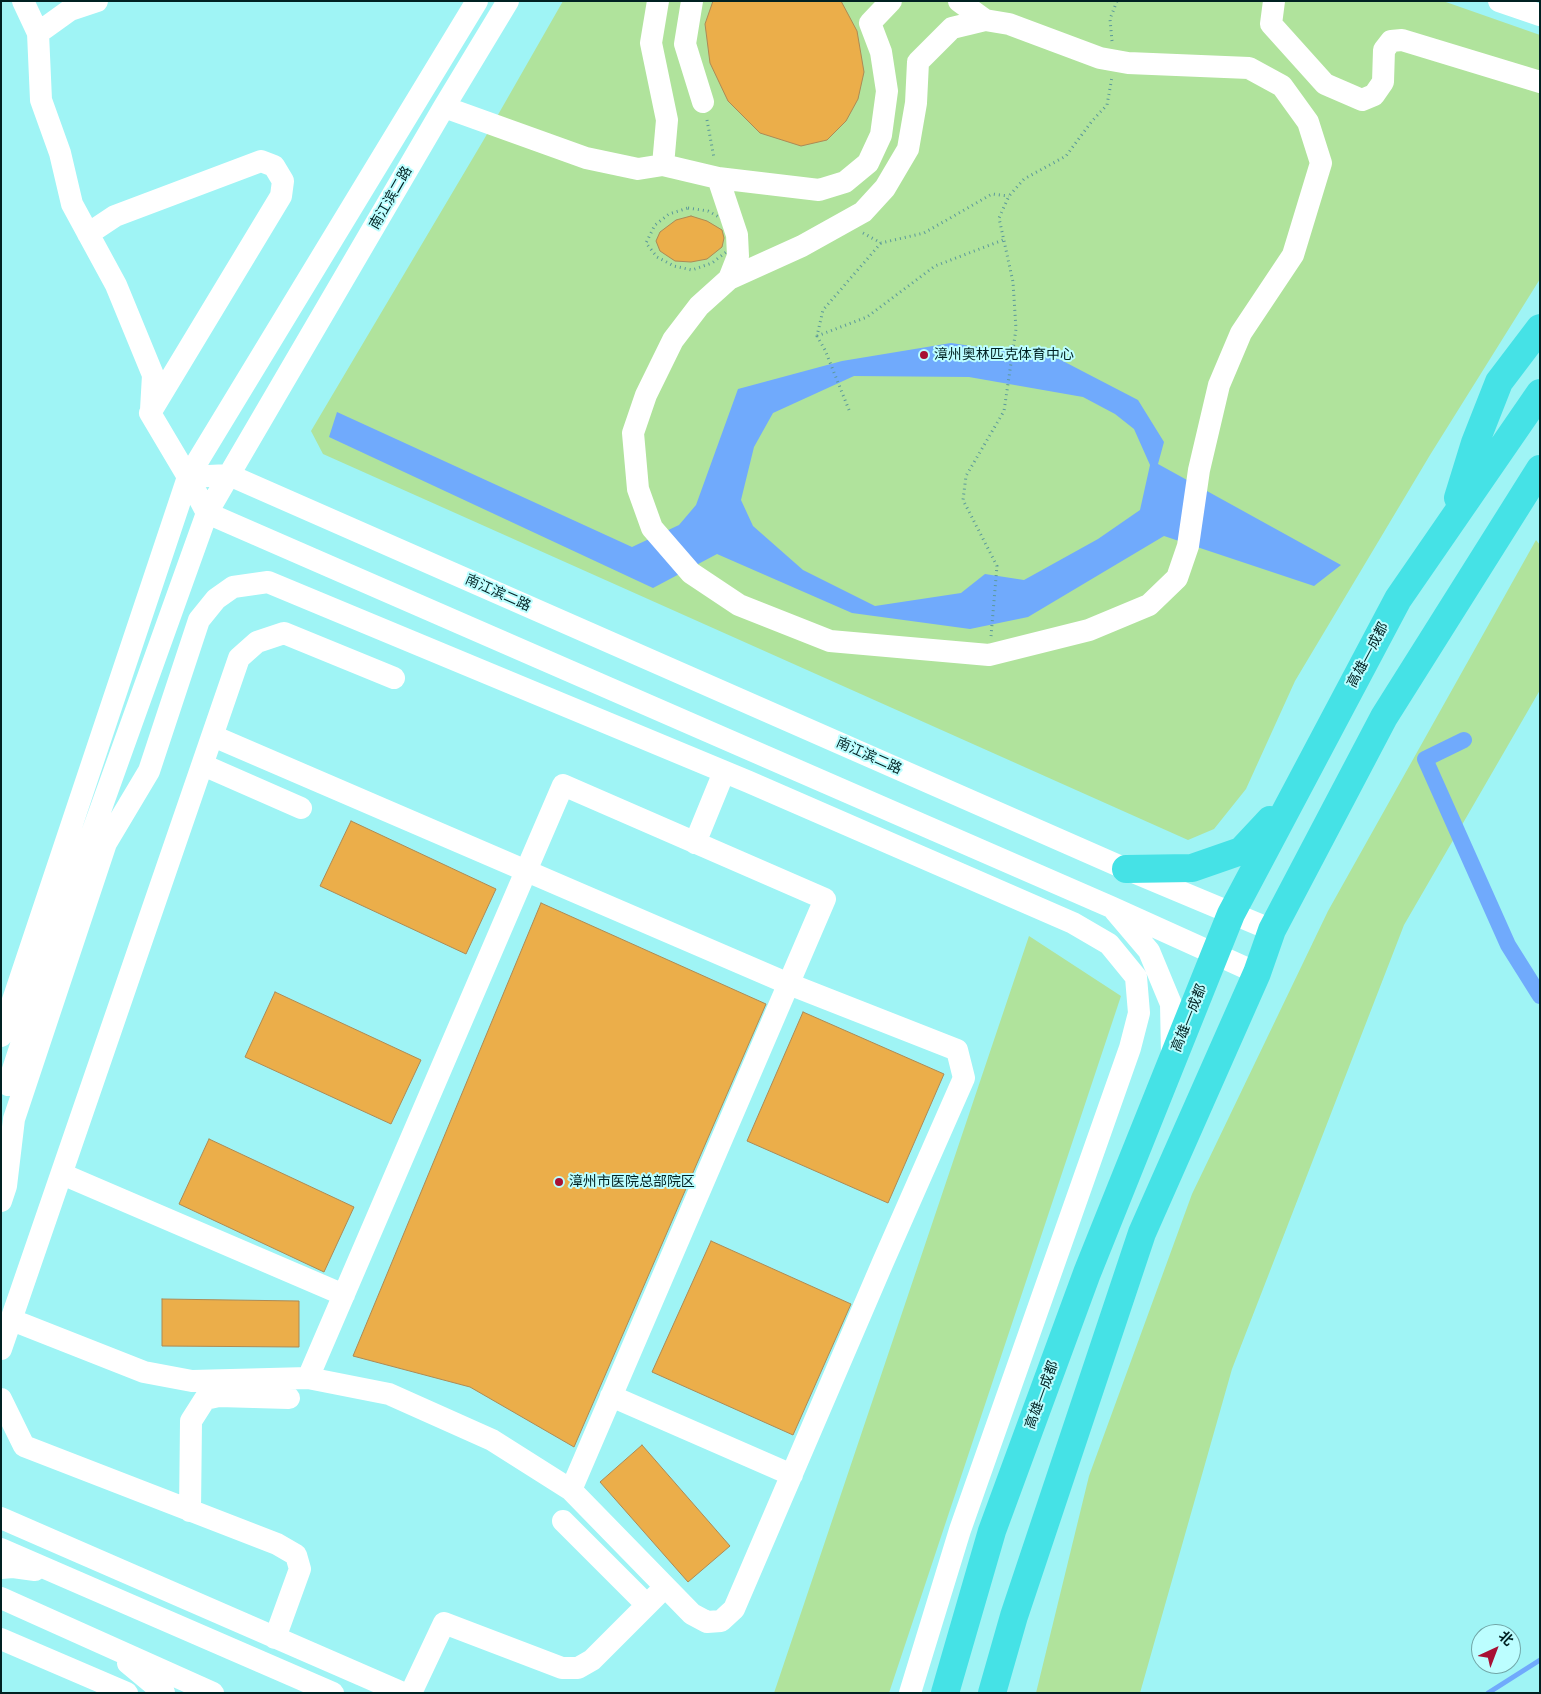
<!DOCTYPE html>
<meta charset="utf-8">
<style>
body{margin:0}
#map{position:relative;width:1541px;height:1694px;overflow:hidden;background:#9ff4f5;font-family:Figtree,"Noto Sans SC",sans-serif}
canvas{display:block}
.frame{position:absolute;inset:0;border:2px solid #002122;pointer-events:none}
.north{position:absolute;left:1471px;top:1624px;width:50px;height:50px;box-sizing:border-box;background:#bcfeff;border:1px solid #71a6a7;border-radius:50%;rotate:43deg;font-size:14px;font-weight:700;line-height:20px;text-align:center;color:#002122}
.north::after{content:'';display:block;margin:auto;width:18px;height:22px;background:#a81034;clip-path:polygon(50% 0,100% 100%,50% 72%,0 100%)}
</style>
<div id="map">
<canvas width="1541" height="1694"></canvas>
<div class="frame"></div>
<div class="north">北</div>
</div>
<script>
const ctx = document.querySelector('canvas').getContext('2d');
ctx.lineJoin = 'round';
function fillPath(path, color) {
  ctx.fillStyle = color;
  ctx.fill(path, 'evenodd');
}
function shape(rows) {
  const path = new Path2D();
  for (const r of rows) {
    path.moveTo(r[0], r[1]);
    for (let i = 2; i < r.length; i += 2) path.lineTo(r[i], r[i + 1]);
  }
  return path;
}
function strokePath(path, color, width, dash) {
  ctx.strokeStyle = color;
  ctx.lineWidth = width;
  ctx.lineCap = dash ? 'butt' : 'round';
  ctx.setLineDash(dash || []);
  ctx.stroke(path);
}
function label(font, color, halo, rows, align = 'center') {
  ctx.font = font + ' Figtree,"Noto Sans SC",sans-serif';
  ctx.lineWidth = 4;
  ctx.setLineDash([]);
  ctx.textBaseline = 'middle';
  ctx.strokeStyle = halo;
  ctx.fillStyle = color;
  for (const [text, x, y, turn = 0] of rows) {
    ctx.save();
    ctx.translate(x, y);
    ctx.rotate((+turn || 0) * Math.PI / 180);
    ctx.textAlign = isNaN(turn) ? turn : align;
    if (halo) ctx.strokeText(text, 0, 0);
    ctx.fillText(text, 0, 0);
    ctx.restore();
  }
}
fillPath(shape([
 [563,1,1443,1,1540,35,1540,279,1430,455,1295,681,1246,789,1214,829,1188,840,323,454,311,431,483,141],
 [1536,540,1540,545,1540,690,1404,925,1232,1369,1140,1693,1036,1693,1089,1476,1192,1194,1328,911],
 [1029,936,1121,996,889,1693,774,1693]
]), '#b0e39c');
fillPath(shape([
 [951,343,1059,359,1138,400,1164,442,1158,464,1341,565,1314,586,1164,536,1028,617,970,629,852,613,717,554,653,588,329,437,337,412,632,547,679,525,696,505,738,389,842,361],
 [854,376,969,377,1083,397,1115,414,1134,429,1150,465,1140,510,1098,539,1024,580,985,574,961,593,875,606,803,570,753,526,741,500,754,447,773,413]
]), '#70aafc');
strokePath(shape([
 [1488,1693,1540,1660]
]), '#70aafc', 5);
strokePath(shape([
 [1464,740,1425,759,1508,945,1540,996]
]), '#70aafc', 16);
const building = shape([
 [713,1,841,1,857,31,864,72,858,99,846,121,827,140,801,146,760,133,728,101,710,63,705,24,713,1],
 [691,216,707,221,722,230,724,238,722,247,707,259,691,262,675,261,660,251,656,241,660,232,676,220,691,216],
 [351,821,496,889,466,954,320,886,351,821],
 [541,903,766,1004,574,1447,470,1387,353,1356,541,903],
 [275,992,421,1060,391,1124,245,1057,275,992],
 [803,1012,944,1074,888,1203,747,1141,803,1012],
 [209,1139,354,1207,324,1272,179,1204,209,1139],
 [711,1241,851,1304,793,1435,652,1372,711,1241],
 [162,1299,299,1301,299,1347,162,1346,162,1299],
 [642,1445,730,1546,688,1582,600,1482,642,1445]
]);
fillPath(building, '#ebae4a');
strokePath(building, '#ad8a55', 1);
strokePath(shape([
 [1112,41,1110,19,1117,1],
 [707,120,714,158],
 [688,208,708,211,728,222,737,235,730,249,712,263,692,270,674,266,657,257,646,243,655,225,669,214,688,208],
 [863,233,881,243,924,233,992,194,1009,196],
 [817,336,867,317,935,266,1003,240],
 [849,410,825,350,817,336,823,310,881,243],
 [991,636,997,566,963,500,966,476,1004,411,1016,329,1013,282,999,218,1009,196,1024,179,1066,156,1092,121,1107,105,1112,77]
]), '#5b999a', 3, [1, 4]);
strokePath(shape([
 [23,1,38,33,41,100,60,153,72,204,116,285,153,375,151,410],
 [477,1,188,477,207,513,1111,907,1257,973],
 [508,1,444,107,229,475,1126,869,1272,930],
 [658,1,651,43,667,120,663,165],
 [692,1,685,44,703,102],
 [959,1,985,20],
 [1274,1,1271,24,1325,84,1362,100,1374,95,1383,82,1384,50,1391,41,1402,40,1540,82],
 [1499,1,1540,15],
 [985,20,1009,24,1100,58,1128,63,1249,68,1282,86,1308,122,1321,163,1293,255,1241,333,1219,385,1199,470,1188,546,1177,578,1149,605,1089,630,989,655,830,641,739,605,691,573,652,528,638,489,633,433,646,395,673,340,699,306,729,279,802,246,863,212,885,188,908,149,916,103,918,62,952,28,985,20],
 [38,33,70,10,97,1],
 [444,107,586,158,638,169,663,165,718,178,819,190,845,182,868,163,881,135,887,91,881,52,870,23,891,1],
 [718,178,737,235,738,256,729,279],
 [203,765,301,808],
 [695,843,724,772],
 [1115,911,1149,951,1171,1004,1172,1055],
 [1,1036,188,477,150,413,281,196,283,181,274,166,261,161,115,216,88,234],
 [8,1085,67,903,207,513,229,475,188,477],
 [62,1174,344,1295],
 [1,1201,6,1186,14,1119,106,843,149,771,199,620,216,599,233,587,268,582,749,782,1073,923,1109,944,1136,977,1139,1013,1130,1048,960,1530,910,1693],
 [12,1320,144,1372,192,1381,308,1378,389,1394,492,1440,571,1490,692,1614,707,1622,721,1621,734,1609,883,1262,964,1078,957,1050,789,984,213,736],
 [1,1349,239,658,257,642,284,633,394,678],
 [308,1378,563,785,825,899,571,1490],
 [611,1396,792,1475],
 [1,1399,24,1446,277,1544,296,1555,300,1569,275,1638],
 [190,1511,191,1421,205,1399,219,1396,289,1398],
 [1,1518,403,1693],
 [563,1521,647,1605],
 [1,1549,333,1693],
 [1,1568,13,1567,35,1570],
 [1,1598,213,1693],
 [1,1639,127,1693],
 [128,1663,164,1693],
 [411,1693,444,1623,562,1668,578,1668,592,1660,665,1587]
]), '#fff', 22);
strokePath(shape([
 [1458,498,1475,443,1499,382,1540,328],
 [1126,869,1192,868,1241,851,1270,820],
 [945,1693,992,1531,1087,1273,1231,914,1398,599,1540,393],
 [992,1693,1014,1616,1142,1233,1257,973,1272,930,1384,717,1540,469]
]), '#45e2e6', 28);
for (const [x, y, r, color] of [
 [924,355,5,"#a81034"],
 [559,1182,5,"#a81034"]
]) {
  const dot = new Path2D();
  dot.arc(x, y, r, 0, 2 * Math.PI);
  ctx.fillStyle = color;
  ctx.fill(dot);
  strokePath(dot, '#bcfeff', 2);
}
label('14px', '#002122', '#bcfeff', [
 ["南江滨二路",391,198,-60],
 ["南江滨二路",498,593,24],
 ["高雄—成都",1368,655,-62],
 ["南江滨二路",869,756,24],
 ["高雄—成都",1189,1018,-68],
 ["高雄—成都",1042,1395,-70]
]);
label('14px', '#002122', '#bcfeff', [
 ["漳州奥林匹克体育中心",934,355],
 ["漳州市医院总部院区",569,1182]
], 'left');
</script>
